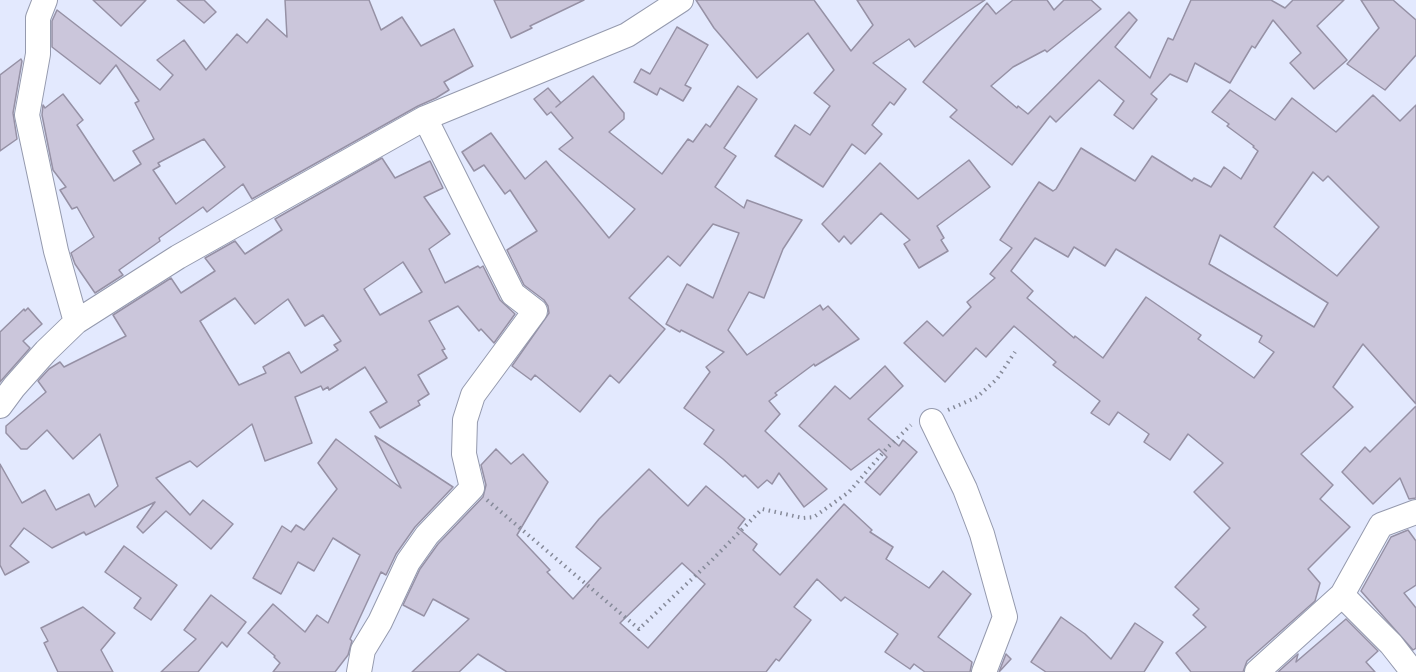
<!DOCTYPE html>
<style>
body{margin:0}
canvas{display:block;background:#e3e9fe}
</style>
<canvas width="1416" height="672"></canvas>
<script>
const ctx = document.querySelector('canvas').getContext('2d');
ctx.lineJoin = 'round';
function fillPath(path, color) {
  ctx.fillStyle = color;
  ctx.fill(path, 'evenodd');
}
function shape(rows) {
  const path = new Path2D();
  for (const r of rows) {
    path.moveTo(r[0], r[1]);
    for (let i = 2; i < r.length; i += 2) path.lineTo(r[i], r[i + 1]);
  }
  return path;
}
function strokePath(path, color, width, dash) {
  ctx.strokeStyle = color;
  ctx.lineWidth = width;
  ctx.lineCap = dash ? 'butt' : 'round';
  ctx.setLineDash(dash || []);
  ctx.stroke(path);
}
const building = shape([
 [93,0,146,0,121,26,93,0],
 [177,0,204,0,216,12,204,23,177,0],
 [285,0,369,0,381,30,402,17,421,46,454,29,473,66,444,82,449,90,436,98,418,106,252,199,243,184,207,212,203,207,159,238,160,241,119,270,123,275,95,293,75,264,71,253,94,237,77,207,72,209,60,190,66,187,53,170,42,115,43,105,45,108,63,94,83,120,77,125,114,181,141,164,133,151,154,139,135,103,139,101,116,65,100,84,52,47,52,21,57,10,160,90,173,75,157,60,184,40,206,70,237,34,247,43,267,19,287,37,285,0],
 [204,139,225,167,176,204,153,170,160,166,158,163,204,139],
 [494,0,584,0,530,26,532,28,511,38,494,0],
 [696,0,814,0,851,51,873,25,857,0,985,0,915,47,909,39,873,63,906,89,894,105,890,102,872,125,882,134,865,154,852,144,823,187,775,156,795,125,810,135,830,106,814,93,834,70,808,33,757,78,714,28,696,0],
 [1013,0,1047,0,1054,10,1064,0,1091,0,1101,9,1047,52,1045,50,1013,67,991,86,1017,108,1018,106,1028,114,1129,12,1137,20,1115,47,1150,78,1168,38,1173,40,1191,0,1271,0,1285,8,1293,0,1344,0,1317,26,1347,60,1314,89,1290,63,1301,53,1273,20,1255,48,1252,46,1230,83,1195,63,1187,82,1170,74,1151,94,1157,99,1133,129,1114,115,1124,101,1099,80,1056,122,1050,116,1012,165,950,117,957,110,923,82,987,3,996,14,1013,0],
 [1361,0,1393,0,1416,20,1416,55,1385,90,1347,64,1379,28,1361,0],
 [677,27,708,45,685,85,691,88,683,101,660,88,657,95,634,82,641,69,650,74,677,27],
 [21,59,22,61,13,113,17,139,0,151,0,75,21,59],
 [593,76,624,113,624,119,609,132,662,174,688,139,693,142,706,124,710,127,738,86,757,99,724,148,736,156,715,187,744,208,747,200,802,220,783,249,764,298,749,292,728,330,747,355,820,305,823,310,828,306,859,339,815,366,814,364,775,393,777,395,769,401,780,414,765,431,827,489,804,507,779,473,772,484,767,480,758,488,745,475,743,477,723,459,704,444,714,430,684,408,710,372,706,367,724,352,681,330,680,332,666,324,687,284,713,298,739,233,713,224,680,266,668,256,629,298,665,329,619,383,610,375,580,412,535,375,531,380,512,366,549,313,548,306,544,300,524,285,507,250,537,231,510,190,505,194,484,165,474,171,462,152,491,133,525,179,546,161,609,238,635,209,559,149,573,138,551,112,547,115,534,99,548,88,561,103,556,107,593,76],
 [1230,90,1275,120,1292,98,1336,132,1373,95,1400,121,1416,105,1416,404,1363,344,1333,387,1353,407,1301,454,1333,485,1320,499,1350,527,1308,569,1320,583,1315,601,1247,661,1243,672,1191,672,1176,653,1206,627,1193,615,1199,609,1175,587,1230,528,1194,492,1223,463,1188,434,1170,460,1144,442,1149,434,1118,412,1109,425,1091,413,1100,401,1053,365,1056,362,1014,326,986,357,976,348,945,382,904,343,927,321,943,336,971,307,967,302,995,278,990,274,1012,248,1000,240,1039,182,1053,191,1056,189,1081,148,1135,181,1152,156,1192,181,1194,178,1211,187,1224,167,1241,179,1258,151,1253,147,1254,146,1227,126,1229,124,1212,112,1230,90],
 [1313,172,1323,181,1328,176,1379,227,1337,276,1274,227,1313,172],
 [1220,235,1328,303,1314,327,1209,264,1220,235],
 [1035,238,1068,257,1074,247,1105,266,1116,249,1262,336,1259,342,1274,352,1254,378,1198,339,1201,335,1146,297,1103,358,1075,336,1074,338,1027,298,1033,291,1011,271,1035,238],
 [382,158,395,178,430,161,443,188,424,197,450,234,429,249,445,283,478,266,480,268,483,266,500,300,515,314,494,343,481,329,479,331,458,306,429,321,445,349,442,350,447,358,418,375,429,394,418,401,420,405,380,428,370,412,387,402,365,367,329,390,328,387,323,390,321,386,295,397,312,443,265,461,252,424,197,467,190,461,156,478,190,515,203,500,233,524,211,549,166,511,143,533,137,527,155,502,86,535,84,532,52,548,24,528,10,546,29,562,5,575,0,565,0,464,22,503,45,490,56,510,89,494,95,507,118,486,100,434,73,459,47,430,27,449,21,449,6,433,6,426,46,392,38,381,49,369,60,362,64,367,126,336,113,315,171,278,181,293,215,271,205,258,235,241,245,254,282,230,275,219,382,158],
 [403,262,422,292,380,315,364,289,403,262],
 [235,298,255,324,288,299,305,326,323,315,341,341,334,345,338,350,301,373,289,352,263,367,266,373,239,385,200,321,235,298],
 [969,160,990,187,937,226,944,238,941,240,948,251,919,268,904,244,910,240,881,213,851,244,844,236,839,242,822,224,880,163,918,199,969,160],
 [28,308,42,324,23,341,30,348,0,382,0,332,24,309,25,311,28,308],
 [885,366,903,386,868,419,899,446,903,440,917,452,880,495,865,482,887,457,879,449,851,470,799,426,835,386,850,399,885,366],
 [1416,406,1416,498,1409,499,1400,478,1373,504,1342,472,1365,447,1370,452,1416,406],
 [375,436,453,487,415,527,396,554,386,575,381,572,350,639,352,641,348,655,335,672,273,672,280,663,274,657,275,656,248,633,273,604,305,632,317,615,328,623,360,555,333,538,314,571,298,562,281,594,253,578,282,526,291,532,296,525,304,530,337,489,318,463,336,439,401,488,375,436],
 [496,449,511,464,523,454,548,482,517,535,550,570,547,572,573,599,601,568,576,547,599,519,649,469,688,506,706,486,745,519,738,528,757,544,753,550,780,575,844,504,872,530,870,532,893,547,886,559,929,588,943,571,971,594,938,637,972,662,970,672,925,672,914,664,910,669,885,652,898,634,845,597,841,601,817,579,794,607,811,620,779,661,776,659,766,672,507,672,478,654,459,672,412,672,469,619,433,599,424,616,403,605,420,569,438,544,483,497,486,485,481,465,496,449],
 [682,563,705,584,648,648,620,623,682,563],
 [1408,530,1416,541,1416,585,1404,593,1416,608,1416,648,1413,650,1361,591,1391,537,1408,530],
 [124,546,177,585,151,620,134,608,141,598,105,572,124,546],
 [211,595,246,622,227,647,222,642,198,672,161,672,196,639,184,630,211,595],
 [83,607,115,633,101,650,113,672,58,672,44,643,48,641,41,628,83,607],
 [1061,617,1085,634,1111,659,1135,623,1163,642,1144,672,1046,672,1031,662,1061,617],
 [1346,619,1378,651,1366,662,1375,672,1278,672,1298,654,1296,662,1346,619],
 [1006,654,1011,659,999,672,1006,654]
]);
fillPath(building, '#cbc6db');
strokePath(building, '#9691a5', 1.5);
const street = shape([
 [45,0,38,18,38,54,27,115,56,251,76,322],
 [0,406,14,387,46,351,76,322,178,257,425,118,627,35,681,0],
 [932,421,965,489,982,534,1005,617,984,672],
 [1342,595,1391,644,1413,672],
 [359,672,363,650,380,622,408,562,427,535,472,488,464,454,465,420,473,395,535,311,513,294,425,118],
 [1257,672,1342,595,1381,525,1416,512]
]);
strokePath(street, '#959aae', 26);
strokePath(shape([
 [948,410,977,397,997,379,1015,352],
 [487,500,639,629,712,560,762,509,803,518,814,517,849,492,887,448,911,425]
]), '#868a99', 4, [1.5, 4.5]);
strokePath(street, '#fff', 24);
</script>
